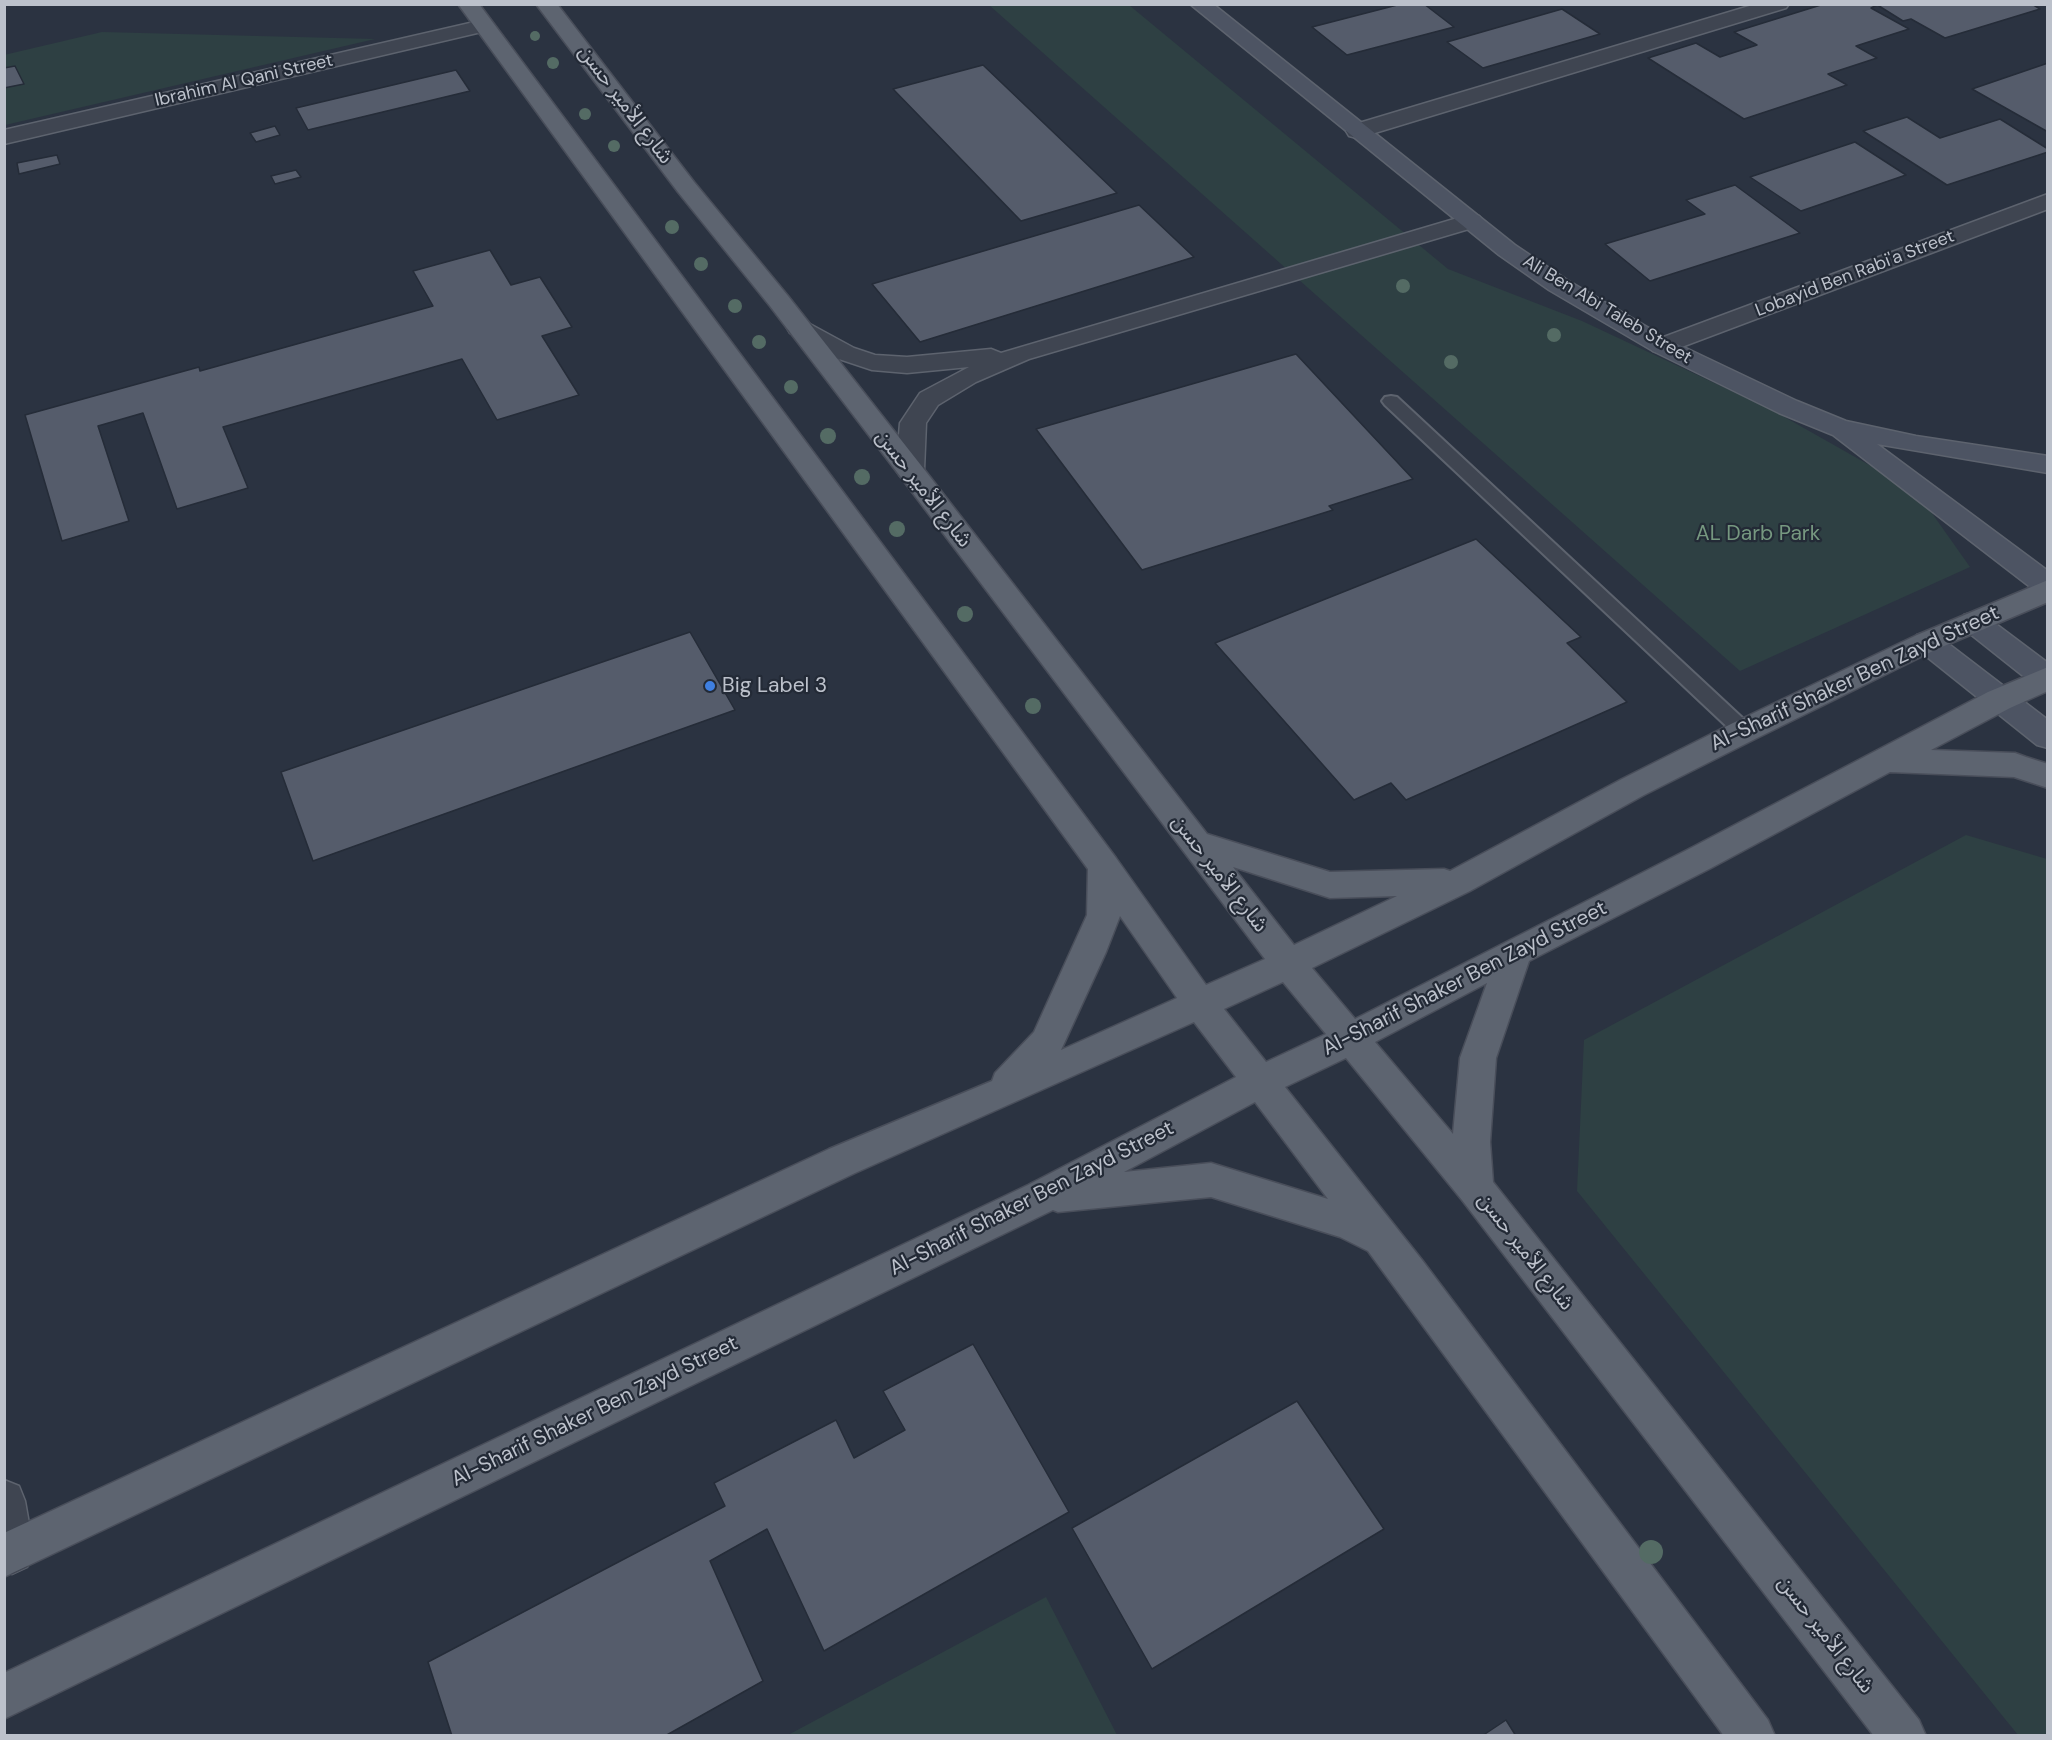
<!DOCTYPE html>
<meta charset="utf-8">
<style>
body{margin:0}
#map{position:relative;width:2052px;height:1740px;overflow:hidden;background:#2b3341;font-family:"DM Sans",sans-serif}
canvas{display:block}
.frame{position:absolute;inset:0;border:6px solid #bcc1cb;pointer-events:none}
</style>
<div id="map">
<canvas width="2052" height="1740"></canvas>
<div class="frame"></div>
</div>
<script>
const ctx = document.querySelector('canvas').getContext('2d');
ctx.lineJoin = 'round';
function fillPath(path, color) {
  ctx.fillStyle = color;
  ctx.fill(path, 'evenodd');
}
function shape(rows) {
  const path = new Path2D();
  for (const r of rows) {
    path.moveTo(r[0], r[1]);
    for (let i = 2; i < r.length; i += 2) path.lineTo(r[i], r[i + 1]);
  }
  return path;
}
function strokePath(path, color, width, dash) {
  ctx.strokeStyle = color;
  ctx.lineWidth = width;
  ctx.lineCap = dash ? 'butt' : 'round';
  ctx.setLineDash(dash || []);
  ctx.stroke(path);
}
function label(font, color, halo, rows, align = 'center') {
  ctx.font = font + ' "DM Sans","Noto Sans Arabic",sans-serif';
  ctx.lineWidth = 4.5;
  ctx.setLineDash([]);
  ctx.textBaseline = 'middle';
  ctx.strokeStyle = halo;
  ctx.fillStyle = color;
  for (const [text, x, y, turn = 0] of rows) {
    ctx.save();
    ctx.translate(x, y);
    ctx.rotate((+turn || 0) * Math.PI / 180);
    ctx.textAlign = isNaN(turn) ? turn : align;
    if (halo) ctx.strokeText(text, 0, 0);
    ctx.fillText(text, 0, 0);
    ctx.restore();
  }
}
fillPath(shape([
 [989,5,1129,5,1448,269,1582,321,1772,410,1917,492,1970,567,1740,671],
 [102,32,375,39,5,125,4,55],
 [1966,835,2047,859,2047,1735,2018,1735,1577,1191,1584,1040],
 [1046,1597,1117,1735,788,1735]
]), '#2e4043');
const building = shape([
 [1401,4,1424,4,1454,27,1347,55,1312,27,1401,4],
 [1824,4,1879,4,1871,8,1909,29,1856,46,1877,58,1828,74,1847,85,1744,119,1648,58,1696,43,1720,57,1757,45,1734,32,1824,4],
 [1885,4,2032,4,2040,9,1945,38,1911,19,1903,21,1879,6,1885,4],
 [1562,9,1600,34,1483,68,1447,42,1562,9],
 [2048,63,2048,132,1972,89,2048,63],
 [983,65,1117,193,1021,221,893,89,983,65],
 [15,66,24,84,4,88,4,68,15,66],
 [456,70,470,91,308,130,296,108,456,70],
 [1907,117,1940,138,2000,119,2048,149,2048,152,1947,185,1863,131,1907,117],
 [275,126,280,135,256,142,250,133,275,126],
 [1855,142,1906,175,1801,211,1750,177,1855,142],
 [57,155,60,164,19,174,17,163,57,155],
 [296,170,301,177,275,184,271,176,296,170],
 [1735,185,1800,233,1650,281,1605,244,1705,214,1686,200,1735,185],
 [1139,205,1194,257,920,342,872,284,1139,205],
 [490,250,511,285,540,277,572,327,542,336,579,395,497,420,462,359,223,427,248,488,177,509,143,413,98,426,129,521,62,541,25,415,199,367,200,371,433,306,413,271,490,250],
 [1296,354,1413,479,1329,506,1333,510,1142,570,1036,429,1296,354],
 [1476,539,1581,637,1567,643,1627,702,1406,800,1391,783,1354,800,1215,643,1476,539],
 [690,632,735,710,313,861,281,772,690,632],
 [973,1344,1069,1512,824,1651,767,1529,710,1561,763,1681,665,1736,452,1736,428,1662,725,1506,714,1483,836,1420,854,1458,905,1430,883,1391,973,1344],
 [1297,1401,1384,1529,1152,1669,1072,1528,1297,1401],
 [1506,1720,1516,1736,1482,1736,1506,1720]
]);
fillPath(building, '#555c6b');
strokePath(building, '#252c38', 1.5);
const lane = shape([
 [1391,396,1397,397,1751,726,1755,731,1751,736,1744,739,1737,736,1385,405,1382,401,1385,397,1391,396]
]);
const street = shape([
 [1756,4,1789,4,1786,8,1365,136,1357,138,1349,136,1346,131,1349,126,1756,4],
 [483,20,490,22,493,26,490,30,4,144,4,130,483,20],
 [2048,194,2048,209,1671,351,1662,354,1653,351,1649,346,1653,341,2048,194],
 [1471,214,1479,216,1483,221,1479,226,1029,359,976,382,938,405,926,423,924,470,920,476,910,479,900,476,896,470,900,423,920,393,969,367,907,373,872,370,836,358,790,333,787,328,790,323,799,321,808,323,854,348,875,355,907,357,991,349,1001,353,1471,214],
 [4,1480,19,1486,25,1501,34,1552,27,1567,12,1574,4,1570,4,1480]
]);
const secondary = shape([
 [1190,4,1213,4,1515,245,1567,280,1671,341,1797,401,1846,421,1916,436,2048,456,2048,473,1877,444,2048,571,2048,596,2038,593,1833,435,1779,413,1653,351,1549,290,1499,255,1190,4],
 [1974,612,1984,615,2048,663,2048,690,2037,687,1964,629,1959,622,1964,615,1974,612],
 [1927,632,1937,635,2048,720,2048,748,2037,745,1917,649,1912,642,1917,635,1927,632]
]);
const primary = shape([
 [458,4,479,4,1116,858,1206,985,1265,959,900,476,770,306,678,192,536,4,557,4,694,182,788,296,920,464,1207,834,1330,872,1444,869,1450,871,1622,779,1733,723,1917,635,2048,580,2048,602,1937,649,1755,739,1644,795,1470,891,1312,968,1355,1019,1687,850,1988,692,2048,667,2048,691,2010,708,1931,750,2015,753,2026,757,2048,764,2048,788,2014,777,1890,772,1711,868,1529,961,1496,1058,1490,1142,1493,1182,1919,1720,1926,1736,1874,1736,1462,1200,1346,1058,1285,1087,1422,1260,1768,1720,1775,1736,1724,1736,1368,1251,1340,1237,1211,1197,1058,1212,1053,1210,4,1719,4,1673,1028,1185,1236,1077,1194,1022,855,1173,4,1577,4,1533,829,1149,992,1081,995,1073,1034,1032,1087,915,1088,869,458,4],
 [1233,867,1330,898,1397,896,1294,945,1233,867],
 [1120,916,1177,998,1061,1050,1106,952,1120,916],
 [1283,982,1326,1034,1266,1062,1224,1009,1283,982],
 [1487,983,1460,1058,1453,1134,1375,1042,1487,983],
 [1255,1102,1328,1199,1211,1163,1124,1172,1255,1102]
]);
strokePath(lane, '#5d636e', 4);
strokePath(street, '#5d636e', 3);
strokePath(secondary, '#5d636e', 3);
strokePath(primary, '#494e5a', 3);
fillPath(lane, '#3f4551');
fillPath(street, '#3f4551');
fillPath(secondary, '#4d5463');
fillPath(primary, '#5d6470');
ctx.fillStyle = '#546b64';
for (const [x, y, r] of [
 [535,36,5],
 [553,63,6],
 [585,114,6],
 [614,146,6],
 [672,227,7],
 [701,264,7],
 [1403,286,7],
 [735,306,7],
 [1554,335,7],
 [759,342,7],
 [1451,362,7],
 [791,387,7],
 [828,436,8],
 [862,477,8],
 [897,529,8],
 [965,614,8],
 [1033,706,8],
 [1651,1552,12]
]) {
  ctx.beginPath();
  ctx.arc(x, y, r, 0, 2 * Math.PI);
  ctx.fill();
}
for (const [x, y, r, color] of [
 [710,686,6,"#3f7fe0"]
]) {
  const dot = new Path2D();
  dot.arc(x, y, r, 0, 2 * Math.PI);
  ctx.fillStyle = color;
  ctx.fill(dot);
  strokePath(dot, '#232a36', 2);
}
label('18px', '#bcc1cb', '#232a36', [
 ["Ibrahim Al Qani Street",244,81,-13],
 ["Lobayid Ben Rabi'a Street",1855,274,-21],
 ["Ali Ben Abi Taleb Street",1607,310,31]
]);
label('21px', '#bcc1cb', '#232a36', [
 ["شارع الأمير حسن",625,105,53],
 ["شارع الأمير حسن",923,489,52],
 ["Al-Sharif Shaker Ben Zayd Street",1855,679,-25],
 ["شارع الأمير حسن",1219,874,52],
 ["Al-Sharif Shaker Ben Zayd Street",1465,979,-27],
 ["Al-Sharif Shaker Ben Zayd Street",1032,1199,-27],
 ["شارع الأمير حسن",1525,1252,52],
 ["Al-Sharif Shaker Ben Zayd Street",595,1412,-26],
 ["شارع الأمير حسن",1825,1635,52]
]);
label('21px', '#769880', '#232a36', [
 ["AL Darb Park",1758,534]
]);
label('21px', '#bcc1cb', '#232a36', [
 ["Big Label 3",722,686]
], 'left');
</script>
